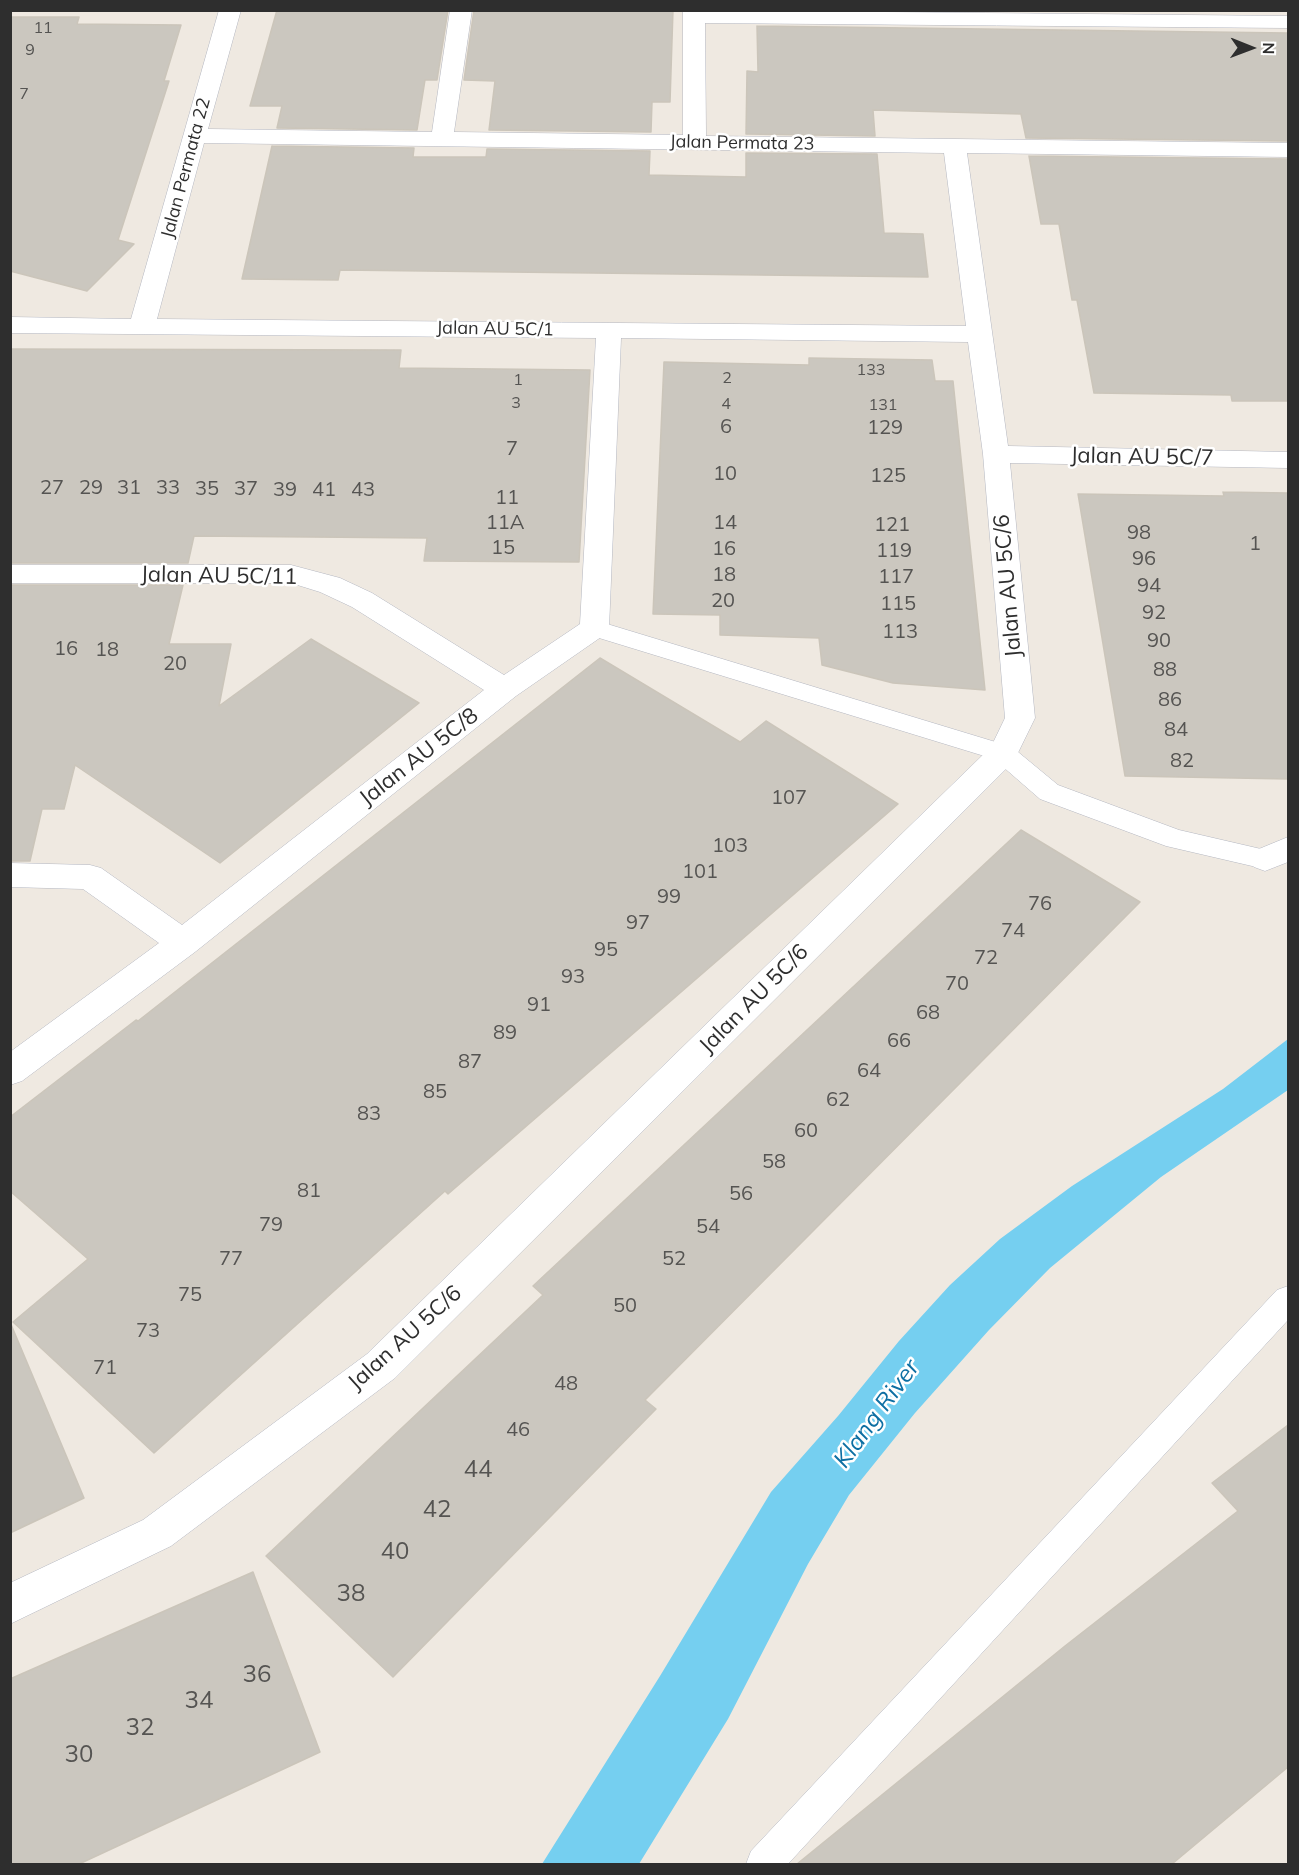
<!DOCTYPE html>
<style>
body{margin:0}
#map{position:relative;width:1299px;height:1875px;overflow:hidden;background:#efe9e1;font-family:Mulish,sans-serif}
canvas{display:block}
.frame{position:absolute;inset:0;border:12px solid #2e2e2e;pointer-events:none}
.north{position:absolute;left:1221px;top:18px;width:60px;height:60px;-webkit-text-stroke:4px #fff;paint-order:stroke;rotate:91deg;font-size:16px;font-weight:700;line-height:24px;text-align:center;color:#2e2e2e}
.north::after{content:'';display:block;margin:auto;width:21px;height:27px;background:#2e2e2e;clip-path:polygon(50% 0,100% 100%,50% 72%,0 100%)}
</style>
<div id="map">
<canvas width="1299" height="1875"></canvas>
<div class="frame"></div>
<div class="north">N</div>
</div>
<script>
const ctx = document.querySelector('canvas').getContext('2d');
ctx.lineJoin = 'round';
function fillPath(path, color) {
  ctx.fillStyle = color;
  ctx.fill(path, 'evenodd');
}
function shape(rows) {
  const path = new Path2D();
  for (const r of rows) {
    path.moveTo(r[0], r[1]);
    for (let i = 2; i < r.length; i += 2) path.lineTo(r[i], r[i + 1]);
  }
  return path;
}
function strokePath(path, color, width, dash) {
  ctx.strokeStyle = color;
  ctx.lineWidth = width;
  ctx.lineCap = dash ? 'butt' : 'round';
  ctx.setLineDash(dash || []);
  ctx.stroke(path);
}
function label(font, color, halo, rows, align = 'center') {
  ctx.font = font + ' Mulish,sans-serif';
  ctx.lineWidth = 5;
  ctx.setLineDash([]);
  ctx.textBaseline = 'middle';
  ctx.strokeStyle = halo;
  ctx.fillStyle = color;
  for (const [text, x, y, turn = 0] of rows) {
    ctx.save();
    ctx.translate(x, y);
    ctx.rotate((+turn || 0) * Math.PI / 180);
    ctx.textAlign = isNaN(turn) ? turn : align;
    if (halo) ctx.strokeText(text, 0, 0);
    ctx.fillText(text, 0, 0);
    ctx.restore();
  }
}
fillPath(shape([
 [1288,1039,1288,1090,1161,1177,1050,1268,989,1330,915,1413,849,1495,808,1564,728,1719,639,1864,542,1864,660,1676,771,1492,838,1416,899,1341,950,1285,1000,1239,1072,1186,1223,1089]
]), '#75cff0');
const building = shape([
 [277,10,448,10,437,80,425,80,417,130,277,128,282,106,250,106,277,10],
 [474,10,673,10,670,102,652,102,651,132,489,130,495,81,464,80,474,10],
 [10,17,79,17,77,24,181,25,164,81,169,81,118,240,134,244,87,291,10,271,10,17],
 [757,26,1288,33,1288,141,1026,138,1021,114,873,110,875,136,746,134,747,71,758,72,757,26],
 [272,146,414,148,413,157,486,157,487,149,650,151,649,175,746,177,746,153,877,154,884,233,923,234,928,277,340,270,338,280,242,279,272,146],
 [1029,156,1288,159,1288,401,1232,401,1231,395,1094,393,1077,300,1072,300,1059,224,1041,224,1029,156],
 [10,349,401,350,399,368,590,370,579,562,424,561,427,538,194,536,188,563,10,563,10,349],
 [809,358,932,360,935,381,953,381,985,690,893,683,822,665,819,638,720,635,720,615,653,614,664,362,809,365,809,358],
 [1223,492,1288,493,1288,779,1125,776,1078,494,1224,496,1223,492],
 [10,585,183,585,169,644,231,644,219,706,311,639,419,703,220,863,75,765,64,809,42,809,30,861,10,861,10,585],
 [600,658,740,742,766,721,898,804,448,1194,445,1191,154,1453,13,1322,88,1259,10,1191,10,1117,136,1020,138,1021,600,658],
 [1021,830,1140,902,645,1400,656,1409,393,1677,266,1556,543,1295,533,1286,1021,830],
 [10,1322,84,1498,10,1533,10,1322],
 [1288,1425,1288,1767,1172,1864,797,1864,1065,1646,1238,1511,1212,1483,1288,1425],
 [253,1572,320,1752,79,1864,10,1864,10,1679,253,1572]
]);
fillPath(building, '#cbc7bf');
strokePath(building, '#cbc5ba', 1.5);
const lane = shape([
 [594,620,1012,747,1058,785,1179,830,1274,852,1278,859,1274,866,1265,869,1166,846,1040,799,994,759,586,634,582,628,586,622,594,620],
 [1288,1286,1288,1320,788,1864,746,1864,751,1851,1277,1290,1288,1286]
]);
const street = shape([
 [219,10,241,10,208,129,432,132,450,10,472,10,454,132,683,135,683,10,1288,16,1288,28,705,23,706,136,1288,143,1288,157,967,153,1008,446,1288,452,1288,468,1010,463,1035,718,1014,761,395,1378,171,1546,10,1624,10,1583,143,1520,367,1354,991,747,1005,718,983,454,968,342,621,338,609,628,604,635,516,696,195,952,22,1081,10,1085,10,1052,159,943,83,889,10,887,10,863,90,865,101,868,182,925,484,690,352,607,320,592,291,583,10,583,10,565,291,565,340,578,372,593,504,675,580,624,596,338,10,333,10,317,131,319,219,10],
 [204,143,944,153,966,326,157,319,204,143],
 [1288,837,1288,862,1265,871,1254,867,1249,859,1254,851,1288,837]
]);
strokePath(lane, '#b4b7c1', 1);
strokePath(street, '#b4b7c1', 1);
fillPath(lane, '#fff');
fillPath(street, '#fff');
label('16px', '#555452', null, [
 ["11",43,28],
 ["9",30,50],
 ["7",24,94],
 ["133",871,370],
 ["2",727,378],
 ["1",518,380],
 ["3",516,403],
 ["4",726,404],
 ["131",883,405]
]);
label('18px', '#2e2e2e', '#fff', [
 ["Jalan Permata 23",742,143,1],
 ["Jalan Permata 22",186,168,-75],
 ["Jalan AU 5C/1",495,329,1]
]);
label('20px', '#555452', null, [
 ["6",726,427],
 ["129",885,428],
 ["7",512,449],
 ["10",725,474],
 ["125",888,476],
 ["27",52,488],
 ["29",91,488],
 ["31",129,488],
 ["33",168,488],
 ["35",207,489],
 ["37",246,489],
 ["39",285,490],
 ["41",324,490],
 ["43",363,490],
 ["11",507,498],
 ["11A",505,523],
 ["14",725,523],
 ["121",892,525],
 ["98",1139,533],
 ["1",1255,544],
 ["15",503,548],
 ["16",724,549],
 ["119",894,551],
 ["96",1144,559],
 ["18",724,575],
 ["117",896,577],
 ["94",1149,586],
 ["20",723,601],
 ["115",898,604],
 ["92",1154,613],
 ["113",900,632],
 ["90",1159,641],
 ["16",66,649],
 ["18",107,650],
 ["20",175,664],
 ["88",1165,670],
 ["86",1170,700],
 ["84",1176,730],
 ["82",1182,761],
 ["107",789,798],
 ["103",730,846],
 ["101",700,872],
 ["99",669,897],
 ["76",1040,904],
 ["97",638,923],
 ["74",1013,931],
 ["95",606,950],
 ["72",986,958],
 ["93",573,977],
 ["70",957,984],
 ["91",539,1005],
 ["68",928,1013],
 ["89",505,1033],
 ["66",899,1041],
 ["87",470,1062],
 ["64",869,1071],
 ["85",435,1092],
 ["62",838,1100],
 ["83",369,1114],
 ["60",806,1131],
 ["58",774,1162],
 ["81",309,1191],
 ["56",741,1194],
 ["79",271,1225],
 ["54",708,1227],
 ["77",231,1259],
 ["52",674,1259],
 ["75",190,1295],
 ["50",625,1306],
 ["73",148,1331],
 ["71",105,1368],
 ["48",566,1384],
 ["46",518,1430]
]);
label('22px', '#2e2e2e', '#fff', [
 ["Jalan AU 5C/7",1142,457,1],
 ["Jalan AU 5C/11",219,576,1],
 ["Jalan AU 5C/6",1008,586,-95],
 ["Jalan AU 5C/8",419,757,-38],
 ["Jalan AU 5C/6",754,999,-45],
 ["Jalan AU 5C/6",405,1338,-42]
]);
label('italic 24px', '#0d6fa3', '#fff', [
 ["Klang River",877,1414,-54]
]);
label('24px', '#555452', null, [
 ["44",478,1470],
 ["42",437,1510],
 ["40",395,1552],
 ["38",351,1594],
 ["36",257,1675],
 ["34",199,1701],
 ["32",140,1728],
 ["30",79,1755]
]);
</script>
